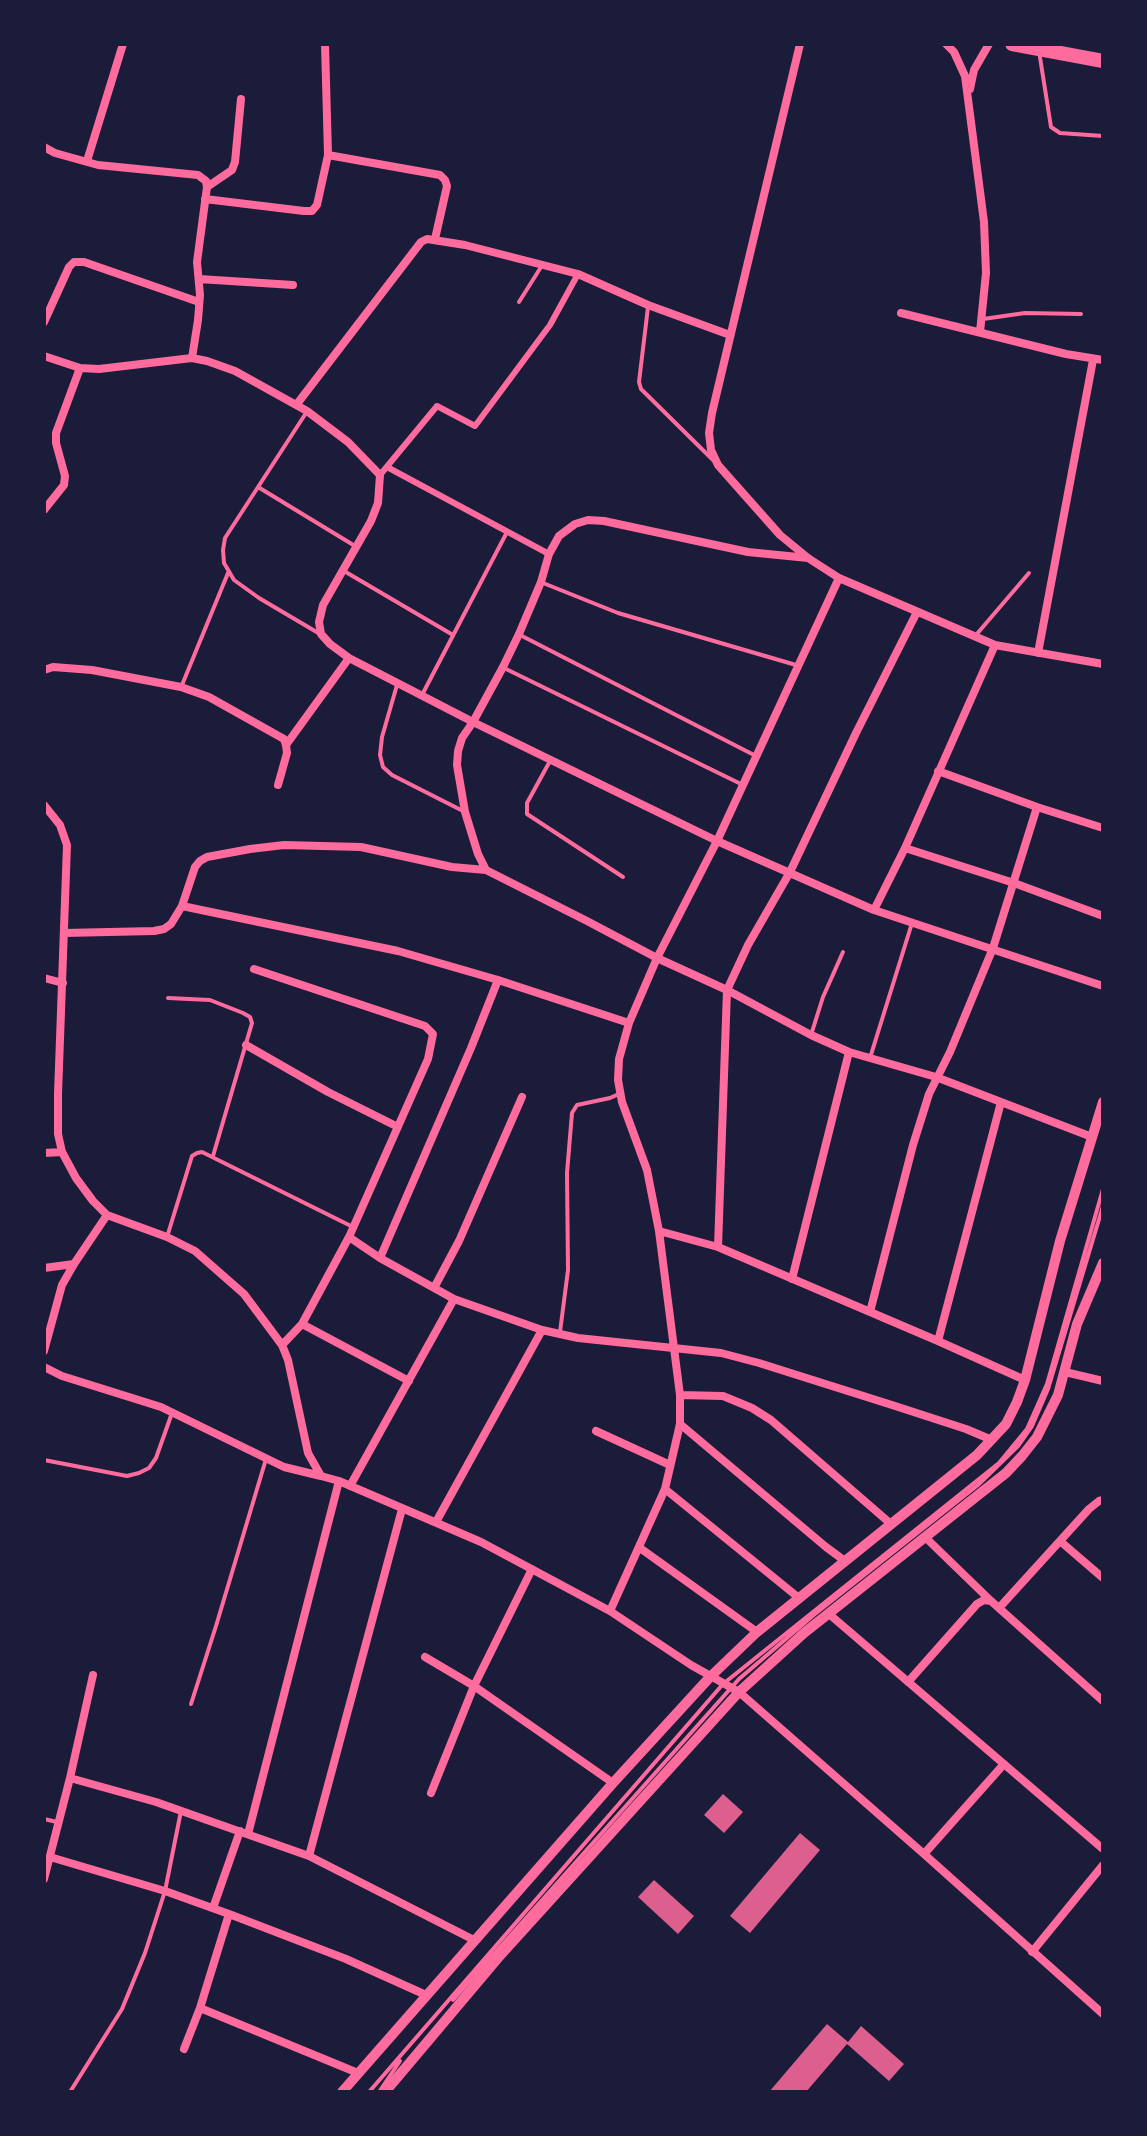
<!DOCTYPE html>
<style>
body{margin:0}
#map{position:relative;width:1147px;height:2136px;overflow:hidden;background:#1b1b3a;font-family:Mulish,sans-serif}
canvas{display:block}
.frame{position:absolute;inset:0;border:46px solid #1b1b3a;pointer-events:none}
</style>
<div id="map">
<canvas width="1147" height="2136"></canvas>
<div class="frame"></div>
</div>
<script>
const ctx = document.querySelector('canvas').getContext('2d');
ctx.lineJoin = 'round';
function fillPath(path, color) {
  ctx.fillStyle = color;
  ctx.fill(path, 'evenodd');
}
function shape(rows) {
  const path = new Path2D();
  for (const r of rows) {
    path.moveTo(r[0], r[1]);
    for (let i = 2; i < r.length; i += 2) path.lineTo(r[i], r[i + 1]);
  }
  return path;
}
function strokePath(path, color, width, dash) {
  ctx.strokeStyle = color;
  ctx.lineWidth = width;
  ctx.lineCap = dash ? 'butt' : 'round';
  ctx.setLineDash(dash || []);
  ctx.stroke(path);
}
fillPath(shape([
 [723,1794,743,1812,724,1833,704,1815],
 [800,1833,820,1850,750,1933,730,1916],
 [654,1880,694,1916,678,1934,638,1897],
 [827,2024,848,2042,861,2026,904,2064,889,2081,847,2044,806,2092,769,2092]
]), '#dd5f8e');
strokePath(shape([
 [1039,51,1051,127,1060,133,1103,136],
 [519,302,541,267],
 [648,307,639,382,641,389,713,460],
 [983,319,1025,313,1081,314],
 [306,413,225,538,223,550,224,563,234,580,259,598,320,634],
 [258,487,355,546],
 [344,571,453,635],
 [543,583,618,613,796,665],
 [520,635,756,756],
 [976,635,1029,573],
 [504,668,743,785],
 [182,685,228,573],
 [397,685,382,737,380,755,383,767,392,775,465,812],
 [422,695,507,532],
 [550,761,527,803,527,814,623,877],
 [168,998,210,1000,243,1013,250,1017,252,1023,213,1156],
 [811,1035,823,997,843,952],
 [870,1058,912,923],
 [167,1237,192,1156,197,1153,202,1152,351,1226],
 [560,1332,568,1270,567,1173,572,1113,577,1105,610,1098,621,1093],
 [44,1460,127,1476,139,1473,149,1468,156,1458,172,1413],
 [191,1704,216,1626,266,1459],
 [44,1819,57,1822],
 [453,2000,739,1679,815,1614,978,1485,1018,1446,1032,1426,1048,1389,1103,1206],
 [70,2092,122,2009,145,1953,165,1891,181,1811],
 [369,2092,723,1684,999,1463,1027,1429,1047,1384,1103,1189],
 [379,2092,400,2061]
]), '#ff6b9d', 4);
strokePath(shape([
 [387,467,549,554],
 [380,475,437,406,475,426,550,325,578,274]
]), '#ff6b9d', 6);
strokePath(shape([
 [800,44,712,413,709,433,711,450,718,465,780,535,808,558,839,578,995,645,1103,664],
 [946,44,954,52,965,76,984,222,986,273,980,332],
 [970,89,974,70,989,44],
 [44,147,55,153,98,165,198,175,206,181,207,187,197,262,200,295,198,320,192,358],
 [328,155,440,175,445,180,447,186,435,239],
 [87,161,123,44],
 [207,187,232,170,235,162,241,99],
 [205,199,304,211,312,211,317,205,328,155,325,44],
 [199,279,293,285],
 [901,313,1066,354,1103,360],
 [44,322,69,267,74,262,84,262,199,302],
 [44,356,80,368,99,369,192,358,207,361,235,371,307,411,348,442,380,475,378,503,371,521,323,605,319,622,321,634,330,644,349,658,473,722,717,841,874,910,905,848,995,645],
 [297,404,421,242,427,239,465,245,578,274,648,305,730,335],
 [44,510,64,485,65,476,56,443,56,433,80,368],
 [808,558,748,552,604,521,588,520,575,524,559,536,549,554,541,582,519,634,503,667,473,722,462,738,458,751,457,765,465,812,478,854,486,870,587,921,657,958,727,990,811,1035,849,1052,936,1077,1092,1137],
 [1038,653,1093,360],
 [44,670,53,667,92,670,181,687,209,697,284,739,286,745,287,753,278,785],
 [286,745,349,658],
 [938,771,1037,807,1103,828],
 [44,805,60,825,67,845,58,1094,58,1134,62,1152,76,1178,93,1201,107,1215,167,1237,195,1251,244,1294,282,1345,288,1360,308,1453,321,1476,339,1481,481,1542,610,1611,691,1665,739,1692,924,1854,1103,2014],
 [905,848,1014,883,1103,916],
 [182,906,398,951,498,980,629,1023],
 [874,910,1103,986],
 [64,933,154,931,164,929,171,924,182,906,195,867,200,861,207,857,250,849,284,845,361,847,452,867,486,870],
 [254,969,425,1026,433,1034,428,1059,349,1237,302,1324,282,1345],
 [44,978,63,983],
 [246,1045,328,1092,398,1127],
 [44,1153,62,1152],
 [659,1231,718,1247,938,1341,1025,1380],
 [349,1237,380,1258,454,1299,542,1330,578,1338,721,1353,759,1363,892,1405,966,1429,992,1440],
 [718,1247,727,990,748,945,790,872,856,733,917,612],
 [380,1258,471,1048,498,980],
 [44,1268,74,1264],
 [792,1279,849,1052],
 [434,1288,459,1241,522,1097],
 [870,1312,913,1145,929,1094,950,1052,993,948,1037,807],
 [302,1324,409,1381],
 [938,1341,1001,1102],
 [44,1351,62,1285,74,1264,107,1215],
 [44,1367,62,1376,161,1407,284,1467,321,1476],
 [1065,1372,1103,1381],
 [680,1395,723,1396,752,1408,771,1420,891,1524],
 [680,1424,826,1547,845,1561],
 [596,1431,670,1465],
 [350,1486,454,1299],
 [665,1489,799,1598],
 [436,1522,542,1330],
 [925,1537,991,1601,1103,1701],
 [1060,1541,1103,1578],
 [640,1548,757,1632],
 [999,1608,1089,1509,1099,1501,1103,1500],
 [610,1611,665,1489,680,1424,680,1395,659,1231,647,1170,622,1102,618,1080,619,1059,629,1023,657,958,717,841,839,578],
 [829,1614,1103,1849],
 [425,1657,474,1686,613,1783],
 [908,1682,977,1604,984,1600,991,1601],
 [70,1778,156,1802,309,1856,474,1940],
 [431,1793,474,1686,532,1569],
 [248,1834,339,1481],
 [924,1854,1004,1764],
 [309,1856,402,1509],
 [50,1857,165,1891,229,1914,346,1959,426,1995],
 [44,1879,70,1778,93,1675],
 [213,1908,240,1831],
 [1032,1952,1103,1865],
 [200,2008,358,2073],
 [184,2049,200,2008,229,1914]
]), '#ff6b9d', 8);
strokePath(shape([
 [342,2092,613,1783,710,1677,757,1632,977,1455,1006,1424,1017,1402,1025,1380,1060,1241,1103,1102],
 [385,2092,498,1958,739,1692,804,1633,1006,1473,1022,1456,1037,1437,1058,1395,1077,1324,1103,1263]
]), '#ff6b9d', 10);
strokePath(shape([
 [1012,44,1103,61]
]), '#ff6b9d', 14);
</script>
